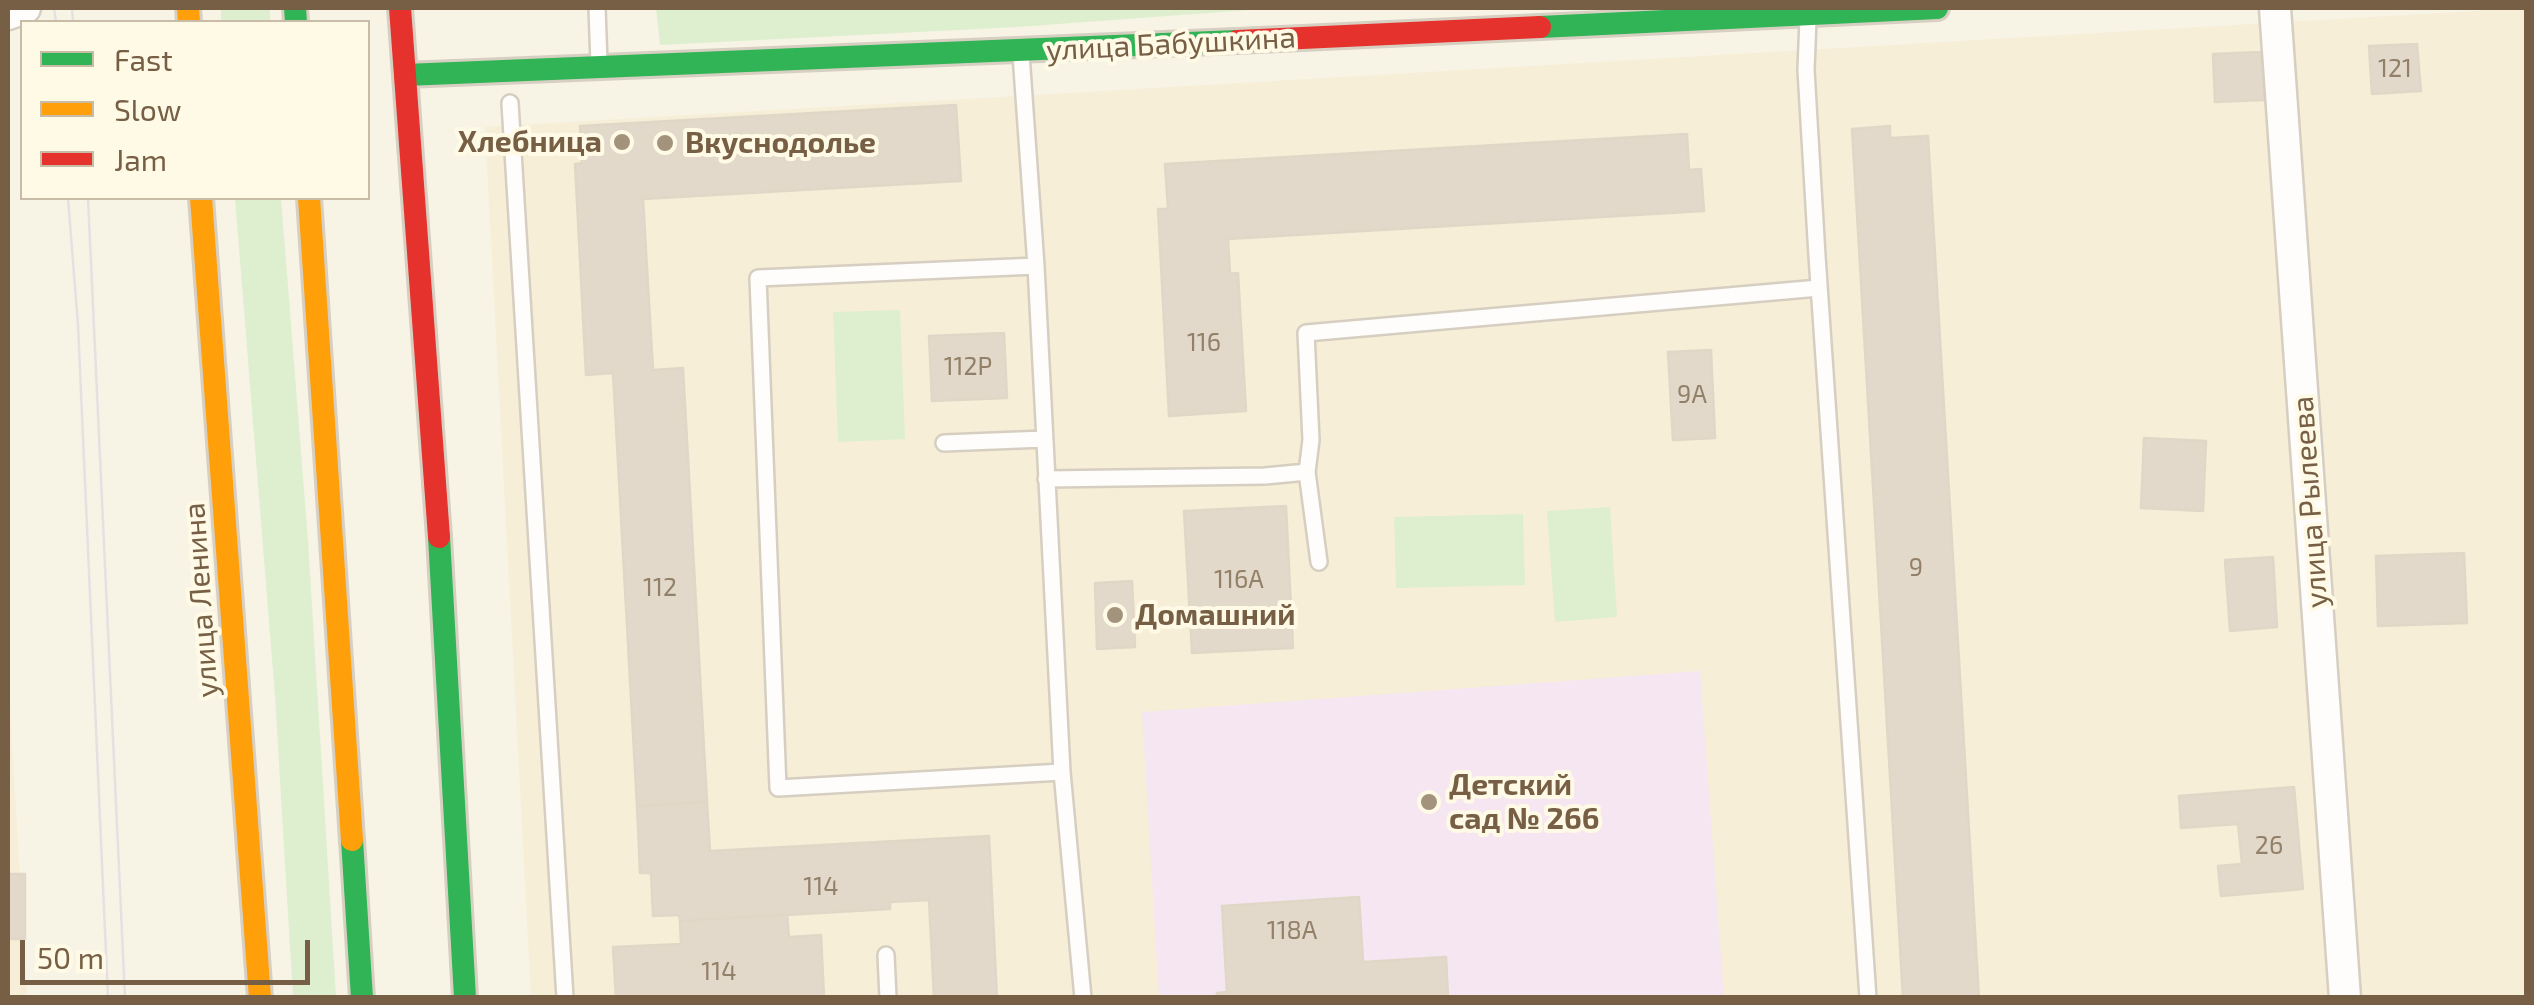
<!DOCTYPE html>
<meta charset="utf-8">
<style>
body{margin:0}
#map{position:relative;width:2534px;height:1005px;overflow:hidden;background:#f7f3e5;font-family:"Exo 2",sans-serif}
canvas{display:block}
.frame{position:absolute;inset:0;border:10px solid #765f45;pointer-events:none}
.legend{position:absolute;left:20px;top:20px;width:350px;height:180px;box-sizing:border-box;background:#fffae6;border:2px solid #c8bca6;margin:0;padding:12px 18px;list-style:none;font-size:30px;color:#765f45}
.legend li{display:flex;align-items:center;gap:20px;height:50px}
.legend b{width:50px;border:2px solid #c8bca6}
.scale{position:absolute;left:20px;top:940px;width:290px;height:45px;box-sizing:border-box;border:5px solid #765f45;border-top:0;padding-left:12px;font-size:30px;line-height:35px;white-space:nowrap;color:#765f45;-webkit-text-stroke:8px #fffae6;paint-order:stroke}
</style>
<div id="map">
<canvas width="2534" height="1005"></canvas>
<div class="frame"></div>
<ul class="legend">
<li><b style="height:12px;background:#30b455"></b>Fast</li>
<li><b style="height:12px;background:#ff9f0a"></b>Slow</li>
<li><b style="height:12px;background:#e5322d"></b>Jam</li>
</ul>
<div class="scale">50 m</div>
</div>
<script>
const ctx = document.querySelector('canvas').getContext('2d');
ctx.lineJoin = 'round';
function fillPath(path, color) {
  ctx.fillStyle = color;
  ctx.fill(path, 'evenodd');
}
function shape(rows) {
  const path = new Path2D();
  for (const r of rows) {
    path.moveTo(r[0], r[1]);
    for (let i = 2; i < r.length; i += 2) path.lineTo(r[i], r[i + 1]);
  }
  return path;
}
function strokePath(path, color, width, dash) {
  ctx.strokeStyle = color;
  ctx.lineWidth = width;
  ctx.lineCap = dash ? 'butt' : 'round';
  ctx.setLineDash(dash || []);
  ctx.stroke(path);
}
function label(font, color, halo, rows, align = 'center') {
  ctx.font = font + ' "Exo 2",sans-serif';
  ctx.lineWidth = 8;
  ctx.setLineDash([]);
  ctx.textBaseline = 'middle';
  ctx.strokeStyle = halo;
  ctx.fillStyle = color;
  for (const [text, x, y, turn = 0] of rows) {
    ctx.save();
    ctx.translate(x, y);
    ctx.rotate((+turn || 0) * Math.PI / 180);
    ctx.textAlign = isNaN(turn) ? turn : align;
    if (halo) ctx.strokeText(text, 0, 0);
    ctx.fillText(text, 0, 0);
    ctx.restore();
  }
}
fillPath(shape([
 [2526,8,2526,997,531,997,485,127],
 [8,676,27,997,8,997]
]), '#f6eed7');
fillPath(shape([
 [1700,671,1724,997,1159,997,1142,712]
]), '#f5e6f1');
fillPath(shape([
 [221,8,270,8,270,22,221,22],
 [656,8,1276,8,1017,27,660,45],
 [235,198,281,198,308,541,336,997,293,997,275,696],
 [900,310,905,439,838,442,833,312],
 [1610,507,1617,617,1555,622,1547,511],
 [1523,514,1525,585,1396,588,1394,517]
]), '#ddefce');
const building = shape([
 [2417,44,2421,91,2372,94,2369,46,2417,44],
 [2261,52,2264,100,2215,102,2213,54,2261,52],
 [956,105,961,181,643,199,653,370,683,368,707,802,637,806,613,373,586,375,575,164,582,163,580,126,956,105],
 [1890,126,1890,138,1928,136,1979,998,1903,998,1852,129,1890,126],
 [1687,134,1689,170,1701,169,1704,211,1228,239,1230,274,1238,273,1246,411,1169,416,1158,209,1168,209,1165,164,1687,134],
 [1004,333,1007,398,932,401,929,336,1004,333],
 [1711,350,1715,438,1673,440,1668,352,1711,350],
 [2144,438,2206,441,2203,511,2141,508,2144,438],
 [1286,506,1293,648,1192,653,1184,511,1286,506],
 [2464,553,2467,623,2378,626,2376,556,2464,553],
 [2273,557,2277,627,2230,631,2225,560,2273,557],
 [1132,581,1135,647,1097,649,1095,583,1132,581],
 [2294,787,2303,889,2221,896,2218,866,2242,864,2238,824,2181,828,2179,796,2294,787],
 [707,802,710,851,989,836,997,998,934,998,929,900,890,902,890,909,680,921,679,915,653,916,651,873,640,873,637,806,707,802],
 [8,874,25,874,25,939,8,939,8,874],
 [1359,897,1363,962,1446,957,1448,998,1217,998,1217,993,1227,992,1222,906,1359,897],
 [787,914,789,937,821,935,824,998,616,998,613,947,681,944,680,921,787,914]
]);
fillPath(building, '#e2d9ca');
strokePath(building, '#e0d7c7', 2.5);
const lane = shape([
 [597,8,599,63],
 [1808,19,1806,70,1817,256,1868,998],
 [1021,54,1036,266,1062,772,1083,998],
 [510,103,565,998],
 [1036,266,758,278,778,788,1062,772],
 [944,443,1044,439],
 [1307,472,1319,562],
 [1046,479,1265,476,1307,472,1311,440,1306,333,1819,288],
 [886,955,888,998]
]);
const street = shape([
 [2275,8,2345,998],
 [8,14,25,8]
]);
const fast = shape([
 [295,8,296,22],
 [1540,27,1937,8],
 [405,75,1237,41],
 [439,537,465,998],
 [352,840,362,998]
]);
const slow = shape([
 [188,8,189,22],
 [201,198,260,998],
 [309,198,352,840]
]);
const jam = shape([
 [400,8,439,537],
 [1237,41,1540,27]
]);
strokePath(lane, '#d6cfc1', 20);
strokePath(street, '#d6cfc1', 35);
strokePath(fast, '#d7d0c2', 28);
strokePath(slow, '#d7d0c2', 28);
strokePath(jam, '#d7d0c2', 28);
strokePath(lane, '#fefdfb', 15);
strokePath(street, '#fefdfb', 30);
strokePath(fast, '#30b455', 22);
strokePath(slow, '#ff9f0a', 22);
strokePath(jam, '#e5322d', 22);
strokePath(shape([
 [54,8,56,22],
 [72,8,73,22],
 [68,198,78,325,108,998],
 [88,198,125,998]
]), '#e5e1e3', 2.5);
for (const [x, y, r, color] of [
 [622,142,10,"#a3937d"],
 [665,143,10,"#a3937d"],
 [1115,615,10,"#a3937d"],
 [1429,802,10,"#a3937d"]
]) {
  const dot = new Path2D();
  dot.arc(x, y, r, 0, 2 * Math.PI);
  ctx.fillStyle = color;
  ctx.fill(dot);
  strokePath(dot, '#fffae6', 4);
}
label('25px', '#938069', null, [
 ["121",2395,69],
 ["116",1204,343],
 ["112Р",968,367],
 ["9А",1692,395],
 ["9",1916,568],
 ["116А",1239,580],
 ["112",660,588],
 ["26",2269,846],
 ["114",821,887],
 ["118А",1292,931],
 ["114",719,972]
]);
label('30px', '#765f45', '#fffae6', [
 ["улица Бабушкина",1171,44,-3],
 ["улица Рылеева",2310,502,-94],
 ["улица Ленина",201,600,-94]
]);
label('bold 30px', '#765f45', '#fffae6', [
 ["Хлебница",602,142,"right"],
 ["Вкуснодолье",685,143],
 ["Домашний",1135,615],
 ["Детский",1449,785],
 ["сад № 266",1449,819]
], 'left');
</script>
